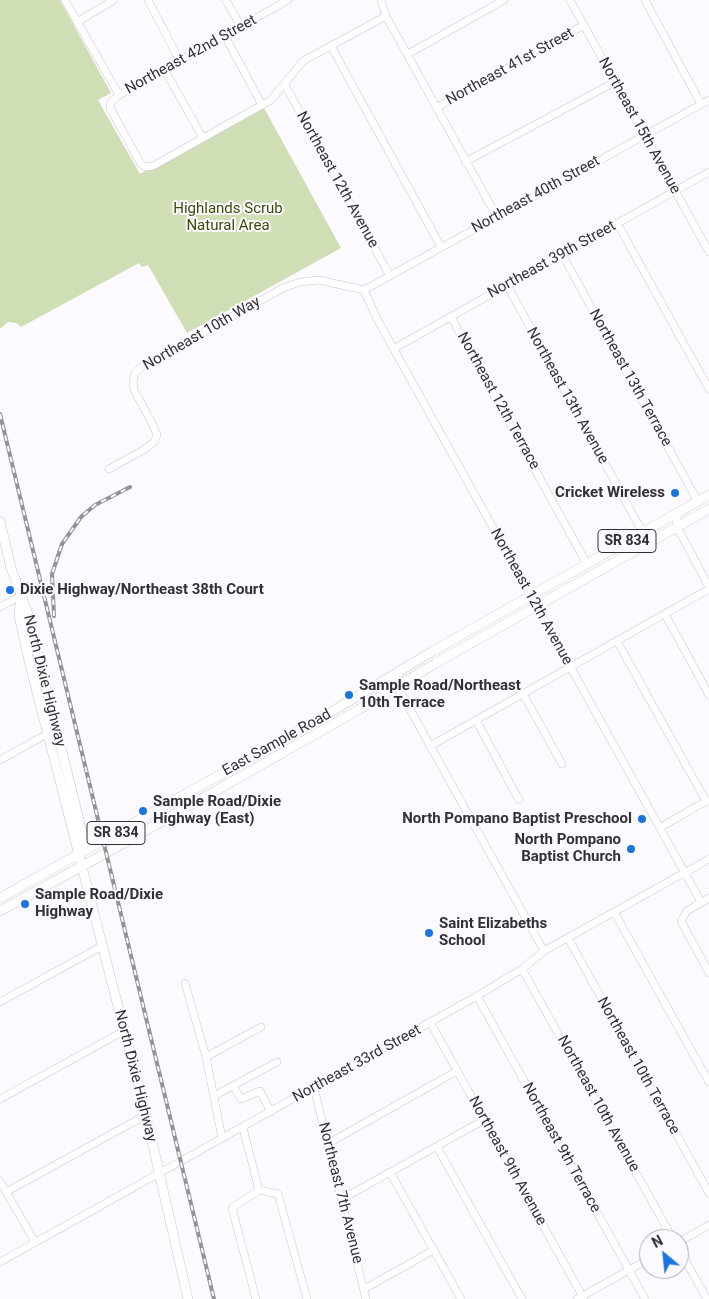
<!DOCTYPE html>
<style>
body{margin:0}
#map{position:relative;width:709px;height:1299px;overflow:hidden;background:#fcfafe;font-family:Roboto,sans-serif}
canvas{display:block}
.north{position:absolute;left:639px;top:1229px;width:50px;height:50px;box-sizing:border-box;background:#fcfafe;border:1px solid #aca9ae;border-radius:50%;rotate:332deg;font-size:14px;font-weight:700;line-height:20px;text-align:center;color:#332f36}
.north::after{content:'';display:block;margin:auto;width:18px;height:22px;background:#1974de;clip-path:polygon(50% 0,100% 100%,50% 72%,0 100%)}
</style>
<div id="map">
<canvas width="709" height="1299"></canvas>
<div class="north">N</div>
</div>
<script>
const ctx = document.querySelector('canvas').getContext('2d');
ctx.lineJoin = 'round';
function fillPath(path, color) {
  ctx.fillStyle = color;
  ctx.fill(path, 'evenodd');
}
function shape(rows) {
  const path = new Path2D();
  for (const r of rows) {
    path.moveTo(r[0], r[1]);
    for (let i = 2; i < r.length; i += 2) path.lineTo(r[i], r[i + 1]);
  }
  return path;
}
function strokePath(path, color, width, dash) {
  ctx.strokeStyle = color;
  ctx.lineWidth = width;
  ctx.lineCap = dash ? 'butt' : 'round';
  ctx.setLineDash(dash || []);
  ctx.stroke(path);
}
function label(font, color, halo, rows, align = 'center') {
  ctx.font = font + ' Roboto,sans-serif';
  ctx.lineWidth = 4;
  ctx.setLineDash([]);
  ctx.textBaseline = 'middle';
  ctx.strokeStyle = halo;
  ctx.fillStyle = color;
  for (const [text, x, y, turn = 0] of rows) {
    ctx.save();
    ctx.translate(x, y);
    ctx.rotate((+turn || 0) * Math.PI / 180);
    ctx.textAlign = isNaN(turn) ? turn : align;
    if (halo) ctx.strokeText(text, 0, 0);
    ctx.fillText(text, 0, 0);
    ctx.restore();
  }
}
fillPath(shape([
 [0,0,60,0,111,93,98,100,140,174,263,106,341,248,187,333,148,265,142,267,139,263,21,327,16,323,8,322,0,329]
]), '#d0deb6');
const minor = shape([
 [65,0,119,95,111,102,110,108,141,164,146,167,153,166,271,100,303,61,386,16],
 [148,0,180,61],
 [226,0,241,27],
 [381,0,386,16,497,217],
 [570,0,709,252],
 [645,0,701,104],
 [77,22,114,0],
 [225,36,262,105],
 [331,46,441,247],
 [408,54,504,0],
 [164,69,203,138],
 [285,85,390,276],
 [119,95,288,0],
 [436,108,584,25],
 [465,162,615,82],
 [617,223,709,389],
 [562,254,698,502],
 [507,285,643,533,643,540,639,548],
 [364,290,377,319,701,902],
 [364,290,709,100],
 [451,317,587,564],
 [395,348,709,172],
 [109,469,145,449,154,442,157,435,153,425,134,390,133,381,135,373,143,366,283,288,300,282,319,280,364,290],
 [681,512,676,520,677,527,709,587],
 [0,607,21,596],
 [665,614,709,695],
 [617,641,706,801],
 [399,670,397,686,544,951],
 [523,694,562,764],
 [476,720,519,800],
 [430,746,709,589],
 [0,760,47,734],
 [661,827,708,800],
 [709,898,687,911,681,921,709,973],
 [614,912,709,1082],
 [568,938,709,1193],
 [522,969,673,1239],
 [185,983,206,1057,222,1138],
 [477,996,645,1299],
 [0,1002,102,946],
 [430,1022,584,1299],
 [206,1057,261,1027],
 [233,1086,241,1099,260,1091,271,1112],
 [314,1088,366,1299],
 [214,1096,277,1062],
 [0,1099,124,1031],
 [243,1128,259,1190],
 [329,1143,457,1071],
 [437,1147,522,1299],
 [390,1172,461,1299],
 [0,1181,35,1242],
 [6,1192,146,1115],
 [342,1199,484,1120],
 [679,1242,709,1225],
 [679,1249,707,1299],
 [0,1262,477,996,522,969,544,951,709,859],
 [364,1289,434,1250],
 [256,1299,232,1208,259,1190,278,1194,307,1299],
 [577,1299,649,1259]
]);
const major = shape([
 [0,521,11,568,27,611,81,828,83,839,80,854],
 [21,596,19,616,29,661,146,1115,188,1299],
 [0,898,321,718,433,651,709,495],
 [0,911,106,853,358,710,436,663,709,509]
]);
strokePath(minor, '#cdc2d5', 8);
strokePath(major, '#cdc2d5', 10);
strokePath(minor, '#fff', 7);
strokePath(major, '#fff', 9);
const rail = shape([
 [0,414,214,1299],
 [54,616,52,574,62,544,81,517,95,505,130,487]
]);
strokePath(rail, '#959297', 4);
strokePath(rail, '#fcfafe', 2, [5.5]);
for (const [x, y, r, color] of [
 [675,493,5,"#1974de"],
 [10,590,5,"#1974de"],
 [349,695,5,"#1974de"],
 [143,811,5,"#1974de"],
 [642,819,5,"#1974de"],
 [631,849,5,"#1974de"],
 [25,904,5,"#1974de"],
 [429,933,5,"#1974de"]
]) {
  const dot = new Path2D();
  dot.arc(x, y, r, 0, 2 * Math.PI);
  ctx.fillStyle = color;
  ctx.fill(dot);
  strokePath(dot, '#fcfafe', 2);
}
for (const [x, y, w] of [
 [627,541,58],
 [116,833,58]
]) {
  const box = new Path2D();
  box.roundRect(x - w / 2, y - 11.5, w, 23, 4);
  ctx.fillStyle = '#fcfafe';
  ctx.fill(box);
  strokePath(box, '#332f36', 1);
}
label('bold 14px', '#332f36', null, [
 ["SR 834",627,541],
 ["SR 834",116,833]
]);
label('15px', '#332f36', '#fcfafe', [
 ["Northeast 42nd Street",191,55,-29],
 ["Northeast 41st Street",510,67,-29],
 ["Northeast 15th Avenue",639,126,61],
 ["Northeast 12th Avenue",337,180,61],
 ["Northeast 40th Street",536,195,-29],
 ["Northeast 39th Street",552,260,-29],
 ["Northeast 10th Way",202,334,-30],
 ["Northeast 13th Terrace",630,378,61],
 ["Northeast 13th Avenue",567,396,61],
 ["Northeast 12th Terrace",498,401,61],
 ["Northeast 12th Avenue",531,597,61],
 ["North Dixie Highway",44,681,76],
 ["East Sample Road",277,743,-29],
 ["Northeast 33rd Street",357,1064,-29],
 ["Northeast 10th Terrace",638,1066,61],
 ["North Dixie Highway",135,1076,76],
 ["Northeast 10th Avenue",598,1104,61],
 ["Northeast 9th Terrace",561,1148,61],
 ["Northeast 9th Avenue",507,1161,61],
 ["Northeast 7th Avenue",340,1193,76]
]);
label('15px', '#3a4a08', '#fcfafe', [
 ["Highlands Scrub",228,209],
 ["Natural Area",228,226]
]);
label('bold 15px', '#332f36', '#fcfafe', [
 ["Cricket Wireless",665,493,"right"],
 ["Dixie Highway/Northeast 38th Court",20,590],
 ["Sample Road/Northeast",359,686],
 ["10th Terrace",359,703],
 ["Sample Road/Dixie",153,802],
 ["Highway (East)",153,819],
 ["North Pompano Baptist Preschool",632,819,"right"],
 ["North Pompano",621,840,"right"],
 ["Baptist Church",621,857,"right"],
 ["Sample Road/Dixie",35,895],
 ["Highway",35,912],
 ["Saint Elizabeths",439,924],
 ["School",439,941]
], 'left');
</script>
